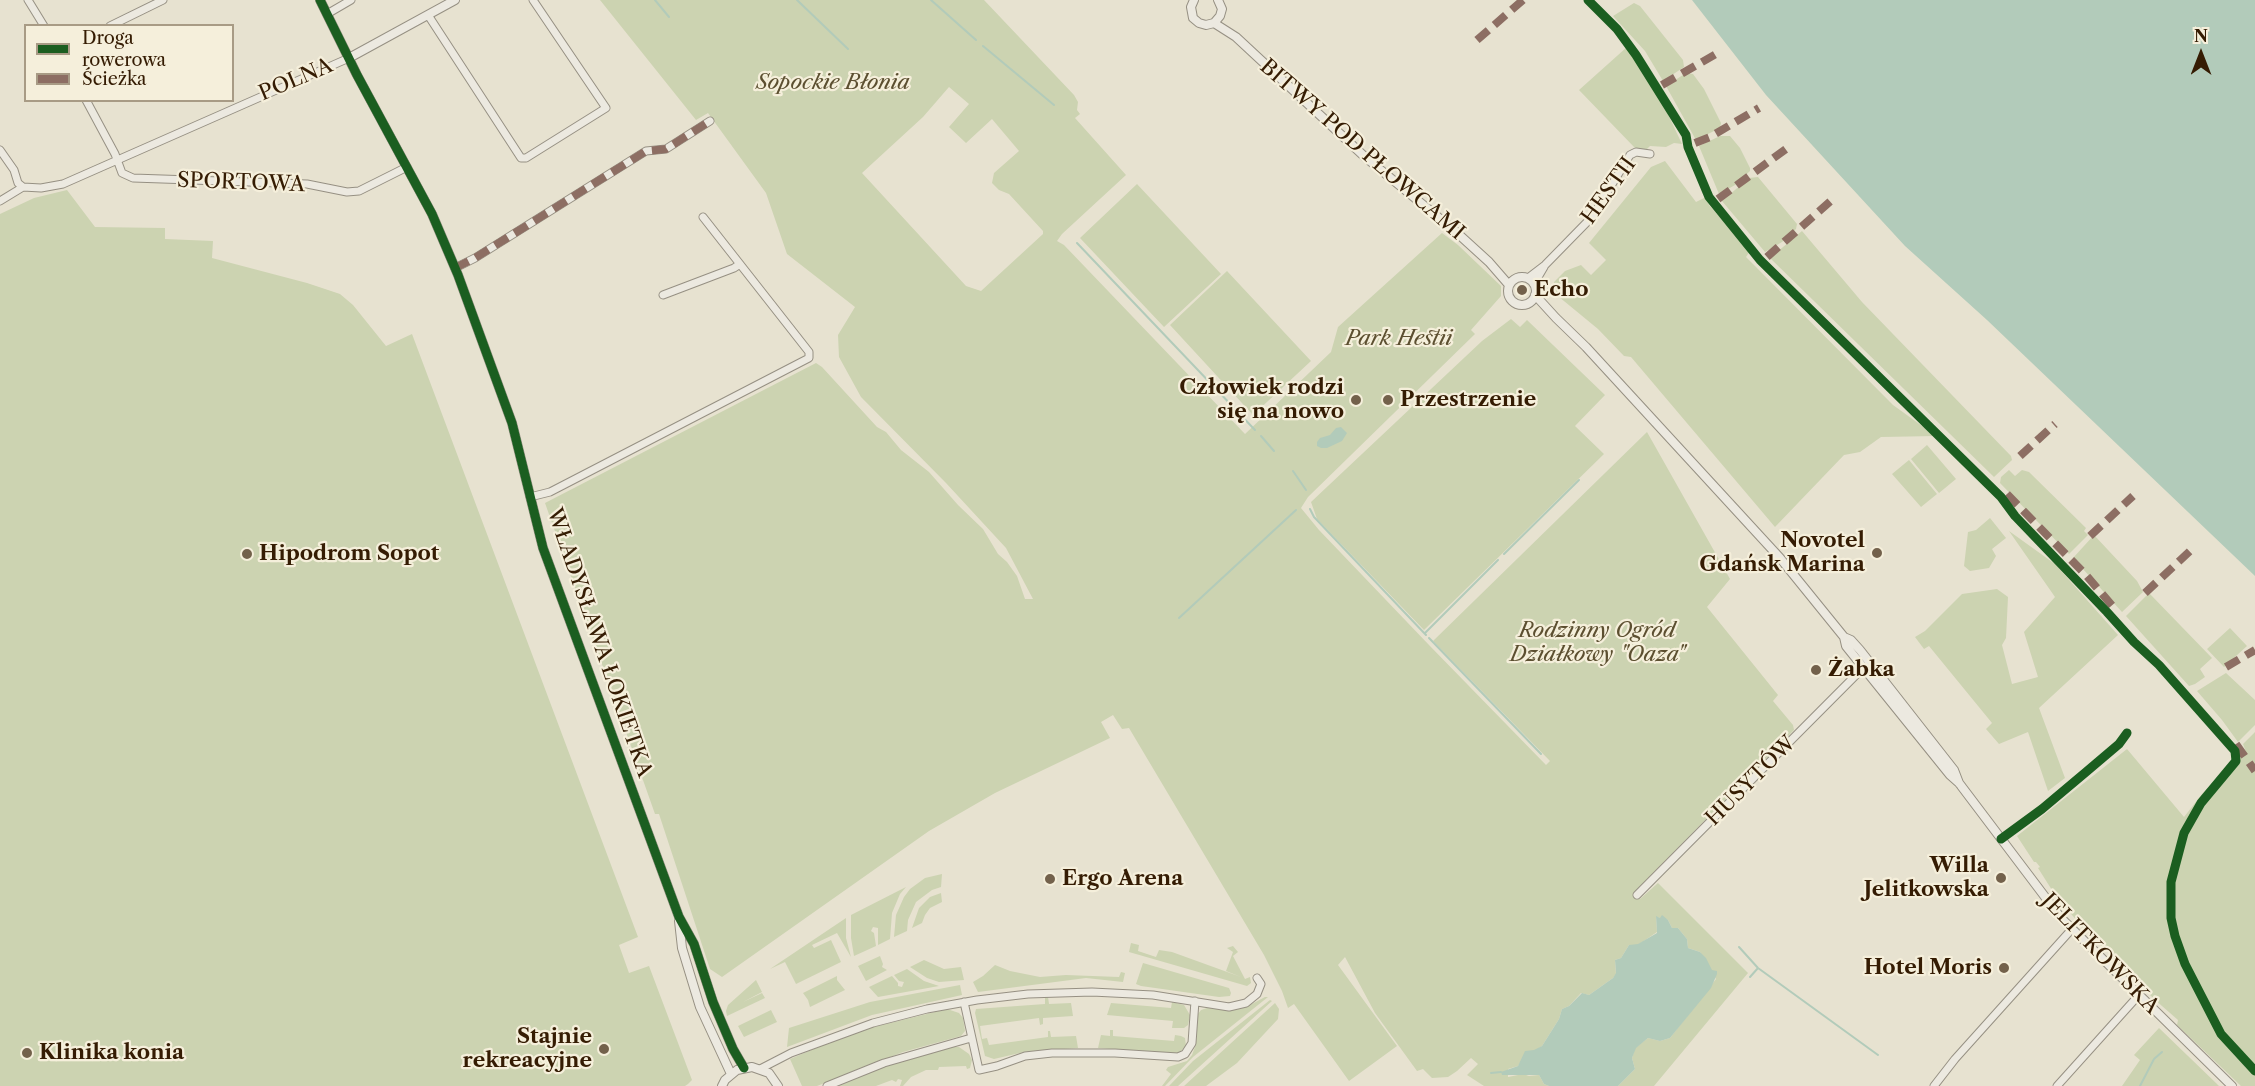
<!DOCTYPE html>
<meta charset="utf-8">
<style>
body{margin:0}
#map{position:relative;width:2255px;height:1086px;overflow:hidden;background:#e7e2d0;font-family:"Libre Caslon Text",serif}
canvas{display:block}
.legend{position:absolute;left:24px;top:24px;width:210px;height:78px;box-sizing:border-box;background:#f5efdb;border:2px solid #a89b85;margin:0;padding:8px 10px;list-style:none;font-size:18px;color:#351c03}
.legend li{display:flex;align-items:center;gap:12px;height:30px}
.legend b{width:30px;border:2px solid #a89b85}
.north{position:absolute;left:2171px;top:24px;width:60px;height:60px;-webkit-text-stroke:4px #f5efdb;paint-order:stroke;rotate:0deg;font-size:16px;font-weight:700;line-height:24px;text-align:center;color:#351c03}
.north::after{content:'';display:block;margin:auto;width:21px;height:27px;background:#351c03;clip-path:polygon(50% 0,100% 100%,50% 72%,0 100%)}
</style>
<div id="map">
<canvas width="2255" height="1086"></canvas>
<ul class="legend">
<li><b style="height:8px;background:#1b5e20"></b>Droga rowerowa</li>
<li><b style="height:8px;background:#8d6e63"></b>Ścieżka</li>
</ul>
<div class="north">N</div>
</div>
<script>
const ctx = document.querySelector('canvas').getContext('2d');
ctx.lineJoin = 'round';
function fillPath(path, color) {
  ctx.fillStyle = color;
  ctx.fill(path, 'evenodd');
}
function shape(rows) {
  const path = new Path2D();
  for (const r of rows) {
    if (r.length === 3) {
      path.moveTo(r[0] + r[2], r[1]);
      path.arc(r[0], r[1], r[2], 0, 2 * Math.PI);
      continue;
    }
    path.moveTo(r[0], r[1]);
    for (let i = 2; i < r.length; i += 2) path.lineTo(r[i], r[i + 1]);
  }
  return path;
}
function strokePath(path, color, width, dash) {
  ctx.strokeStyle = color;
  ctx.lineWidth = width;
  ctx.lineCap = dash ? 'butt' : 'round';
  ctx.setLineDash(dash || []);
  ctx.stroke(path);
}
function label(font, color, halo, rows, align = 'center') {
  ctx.font = font + ' "Libre Caslon Text",serif';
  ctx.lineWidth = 4.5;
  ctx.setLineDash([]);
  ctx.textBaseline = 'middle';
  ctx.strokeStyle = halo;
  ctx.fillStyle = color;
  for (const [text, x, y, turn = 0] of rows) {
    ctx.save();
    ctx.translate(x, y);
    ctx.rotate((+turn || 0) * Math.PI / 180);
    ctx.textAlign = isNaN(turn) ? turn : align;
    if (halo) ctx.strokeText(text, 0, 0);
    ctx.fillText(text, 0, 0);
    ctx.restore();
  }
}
fillPath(shape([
 [600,0,984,0,1074,95,1078,102,1077,110,1080,114,1075,118,1126,175,1062,234,1057,241,1064,245,1245,434,1331,352,1338,327,1442,233,1458,245,1501,286,1501,296,1471,330,1475,334,1308,497,1301,508,1319,530,1429,645,1546,765,1550,761,1433,641,1647,432,1730,579,1707,607,1778,695,1773,701,1793,725,1794,730,1634,892,1640,899,1658,883,1748,973,1654,1086,1618,1086,1635,1069,1632,1058,1635,1048,1648,1038,1660,1041,1670,1038,1716,979,1700,952,1688,948,1687,939,1678,928,1672,928,1668,920,1656,917,1657,932,1638,945,1629,945,1621,958,1615,960,1616,974,1613,978,1589,995,1581,993,1569,1006,1562,1009,1559,1019,1542,1046,1521,1062,1518,1066,1508,1069,1508,1077,1523,1074,1529,1076,1539,1075,1544,1084,1549,1086,1484,1086,1467,1075,1478,1064,1471,1058,1457,1071,1448,1077,1432,1078,1423,1069,1417,1071,1375,1013,1345,957,1338,965,1397,1046,1349,1081,1294,1004,1288,1008,1282,991,1264,955,1129,728,1122,729,1113,715,1101,722,1110,738,995,793,929,831,722,977,710,969,659,814,655,814,545,503,816,363,822,367,877,427,886,432,901,450,929,472,958,505,983,529,998,554,1007,562,1017,576,1025,599,1033,599,1006,548,946,483,861,397,839,357,838,335,855,307,787,254,766,193,708,113,696,120],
 [949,87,969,104,949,127,966,143,992,119,1019,151,994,173,992,183,999,190,1009,194,1043,231,1043,234,981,291,966,286,862,173,923,117],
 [1634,3,1640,6,1683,60,1684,67,1663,81,1645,51,1613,16],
 [1627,47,1658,93,1682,144,1674,143,1666,147,1650,146,1646,150,1635,148,1579,90],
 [1686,73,1693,74,1704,89,1721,123,1720,128,1696,140,1666,86],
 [1720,136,1730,136,1740,148,1750,168,1750,171,1735,185,1719,194,1699,146],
 [1665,161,1696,202,1704,198,1706,195,1709,205,1750,251,1746,257,1753,264,1893,405,1936,436,1881,437,1860,452,1844,455,1775,527,1631,357,1624,356,1598,329,1553,292,1554,282,1565,271,1581,265,1591,275,1606,260,1589,243,1651,167],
 [1758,177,1797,224,1796,229,1782,242,1765,252,1722,201,1749,178],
 [1137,184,1221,274,1164,327,1080,238],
 [67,190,95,227,165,228,165,239,213,241,212,258,307,283,340,294,353,305,386,346,412,334,638,937,619,945,629,973,649,966,692,1080,688,1084,685,1086,0,1086,0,214,34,198],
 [1802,231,1862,302,2011,456,2012,460,1994,477,1770,258],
 [1227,271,1311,361,1253,415,1170,325],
 [1511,319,1520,327,1527,320,1605,395,1575,426,1604,454,1424,630,1317,519,1311,502,1482,341],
 [1927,445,1956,479,1939,493,1911,459],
 [1909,460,1937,494,1921,507,1892,474],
 [2009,470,2015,476,2022,470,2029,472,2086,528,2084,531,2088,535,2069,554,2000,483,2001,477],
 [1990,518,2006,538,1992,549,1996,556,1989,568,1970,571,1964,566,1968,532,1976,530],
 [2009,531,2055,564,2118,635,2039,708,2065,778,2048,791,2028,732,1999,744,1986,729,1992,723,1929,646,1924,649,1915,637,1925,631,1962,594,1997,589,2008,597,2006,638,2002,645,2012,684,2038,677,2024,632,2055,597],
 [2094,535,2137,581,2143,592,2122,612,2073,558],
 [2149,593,2212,658,2200,669,2205,677,2195,684,2189,686,2126,616],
 [2230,628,2247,646,2224,667,2207,649],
 [2226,673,2255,700,2255,725,2238,742,2222,720,2197,691],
 [2255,732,2255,1086,2241,1086,2177,1025,2178,1020,2154,999,2080,924,2057,898,2038,868,2040,867,2036,862,2034,862,2017,836,2127,749,2184,817,2202,794,2235,759,2246,752,2243,744],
 [942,874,941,887,932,890,916,902,908,920,907,931,894,937,896,915,904,897,910,889,925,878],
 [906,887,900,894,892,913,890,939,878,945,878,928,873,927,871,931,874,933,876,946,854,956,851,938,851,915],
 [941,893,942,902,930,908,925,915,922,923,912,928,919,908,930,897],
 [846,918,846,938,851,957,837,933,812,945,814,948,831,940,841,962,796,984,785,962,770,969],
 [1131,943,1139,945,1138,951,1156,957,1159,950,1172,952,1241,977,1226,971,1233,952,1227,948,1233,946,1238,952,1233,956,1245,979,1250,977,1251,983,1247,986,1129,952],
 [880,956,883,964,882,967,887,970,866,981,858,966],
 [924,960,944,969,961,967,964,980,939,982,927,978,910,967],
 [1143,963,1229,988,1231,993,1230,996,1219,997,1141,986,1136,984],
 [995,965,1010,971,1040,977,1066,975,1119,977,1121,972,1125,973,1123,982,1086,978,978,992,973,982,983,976],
 [907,969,924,981,939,986,878,997,869,987,892,976,898,983,898,986,902,987,904,982,899,981,894,975],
 [837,976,837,980,845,990,810,1007,808,1000,803,993],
 [756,980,762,992,743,1002,762,993,765,998,727,1016,726,1011,728,1005],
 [960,985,962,995,872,1015,787,1047,789,1028,870,1002],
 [1045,997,1048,997,1049,1004,1071,1003,1073,1016,1043,1018,1043,1024,1040,1025,1039,1018,980,1026,982,1039,987,1038,989,1045,1048,1037,1048,1031,1050,1031,1051,1037,1076,1036,1078,1048,1024,1052,994,1059,985,1056,975,1013,976,1009,1045,1004],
 [1265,997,1268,997,1193,1057,1165,1086,1162,1086,1171,1074,1166,1070,1168,1067,1187,1061,1192,1055,1196,1044,1198,1014,1201,1010,1210,1007,1235,1010,1250,1005],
 [1270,1000,1272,1001,1178,1086,1169,1086,1193,1061],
 [1172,1002,1184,1005,1190,1015,1188,1025,1184,1028,1172,1028,1173,1021,1107,1015,1111,1003,1171,1008],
 [1275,1003,1279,1009,1278,1019,1237,1063,1206,1086,1184,1086],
 [947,1009,959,1013,963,1018,965,1031,961,1036,903,1052,817,1086,802,1086,790,1059,840,1038,874,1027],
 [771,1010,777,1022,744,1037,738,1026],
 [2159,1028,2216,1083,2219,1086,2122,1086,2140,1060,2134,1055],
 [1110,1030,1113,1030,1113,1036,1174,1041,1175,1035,1181,1036,1185,1038,1186,1046,1180,1052,1174,1054,1098,1048,1101,1035,1110,1036],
 [952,1047,959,1047,969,1054,972,1060,970,1068,967,1069,966,1066,939,1067,938,1070,926,1070,911,1077,903,1086,900,1086,902,1080,898,1079,896,1082,892,1080,876,1086,837,1086,889,1065]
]), '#ccd3b1');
fillPath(shape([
 [1692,0,2255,0,2255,576,1987,320,1905,246,1766,95],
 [1341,427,1347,433,1342,441,1327,448,1321,448,1317,446,1317,442,1320,438,1330,435,1336,428],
 [1662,915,1668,920,1672,928,1678,928,1687,939,1688,948,1700,952,1706,958,1712,970,1717,971,1717,974,1711,988,1670,1038,1660,1041,1648,1038,1636,1048,1632,1058,1635,1069,1618,1086,1549,1086,1544,1084,1539,1075,1502,1075,1501,1072,1518,1066,1525,1051,1534,1050,1542,1046,1559,1019,1562,1009,1569,1006,1582,993,1589,995,1613,978,1616,973,1615,960,1621,958,1629,945,1638,944,1657,933,1656,916,1660,918]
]), '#b2cbba');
strokePath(shape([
 [655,0,669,17],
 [797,0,848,49],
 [931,0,976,40],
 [983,46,1054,105],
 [1077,243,1255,430],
 [1261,436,1274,451],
 [1293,471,1306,490],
 [1310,509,1314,517,1426,635],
 [1504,554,1579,480],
 [1179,618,1296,510],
 [1425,633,1498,560],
 [1429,638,1541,754],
 [1739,947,1758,968,1878,1055],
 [1750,977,1758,968],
 [1491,1073,1501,1072],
 [2140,1086,2154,1059,2162,1052]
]), '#b2cbba', 2);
const minor = shape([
 [28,0,44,26],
 [327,14,351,0],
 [428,15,521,158,526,158,606,108,533,0],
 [110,26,163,0],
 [86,100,115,154,122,173,133,178,307,184,347,192,359,191,407,167],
 [0,150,14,170,18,183,23,187],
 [0,201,23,187,41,188,63,184,349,58],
 [455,268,475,258,646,151,666,149,710,121],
 [1528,278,1545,265,1592,217,1630,155,1636,152,1650,154],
 [1534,284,1544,267],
 [663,295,734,268,740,264],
 [530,497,550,492,809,358,809,352,703,217],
 [1637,895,1864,667],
 [964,1002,979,1070,997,1066,1025,1056,1052,1053,1115,1053,1178,1057,1185,1054,1192,1043,1195,1001],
 [760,1069,791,1053,873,1023,927,1009,977,1000,1028,994,1092,992,1153,995,1229,1007,1246,1003,1257,994,1261,984,1257,978],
 [827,1086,884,1063,971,1038],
 [1934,1086,1955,1059,2071,930],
 [2057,1086,2138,996]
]);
const tertiary = shape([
 [320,0,357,75,432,214,458,275,512,423,543,548,679,917,694,944,713,1002,733,1049,744,1068],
 [1194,0,1191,7,1193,18,1199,23,1206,25,1214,23,1220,16,1222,9,1218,0],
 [1214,23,1236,37,1365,157,1455,231,1489,262,1509,285],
 [349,58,455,0],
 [1522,291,14],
 [1535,295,1556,318,1586,347,1780,558,1844,637,1851,640,1860,650,1954,770,1959,783],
 [1844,637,1846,646,1950,775,1959,783,2061,918,2232,1086],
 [679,921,682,948,700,1007,731,1074],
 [722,1086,725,1080,737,1070,752,1067,769,1073,778,1086]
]);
strokePath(minor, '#969083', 9);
strokePath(tertiary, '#969083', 10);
strokePath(minor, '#ece9e0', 7);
strokePath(tertiary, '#ece9e0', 8);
strokePath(shape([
 [1477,40,1523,0],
 [1662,85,1716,54],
 [1695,143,1710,137,1759,108],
 [1718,199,1790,146],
 [1767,257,1833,199],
 [455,268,475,258,646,151,666,149,710,121],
 [2020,456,2055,424],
 [2007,494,2085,574,2116,610],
 [2090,536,2133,496],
 [2145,593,2190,551],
 [2226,667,2255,650],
 [2236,744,2255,771]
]), '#8d6e63', 8, [15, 8]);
strokePath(shape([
 [320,0,357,75,432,214,458,275,512,423,543,548,679,917,694,944,713,1002,733,1049,744,1068],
 [1588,0,1617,29,1636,55,1686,135,1688,147,1709,197,1760,260,2001,497,2015,516,2107,612,2134,642,2159,665,2235,751,2236,761,2201,803,2184,833,2171,882,2171,918,2175,936,2185,964,2221,1034,2255,1071],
 [2001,839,2042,809,2086,772,2119,744,2127,733]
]), '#1b5e20', 9);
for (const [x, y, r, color] of [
 [1522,290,6,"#73614b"],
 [1356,400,6,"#73614b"],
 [1388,400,6,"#73614b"],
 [1877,553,6,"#73614b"],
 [247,554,6,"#73614b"],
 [1816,670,6,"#73614b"],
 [2001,878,6,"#73614b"],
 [1050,879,6,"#73614b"],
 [2004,968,6,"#73614b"],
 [604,1049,6,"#73614b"],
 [27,1053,6,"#73614b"]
]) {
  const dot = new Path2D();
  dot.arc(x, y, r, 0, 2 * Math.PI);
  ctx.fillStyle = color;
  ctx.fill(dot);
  strokePath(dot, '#f5efdb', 2);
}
label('21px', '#351c03', '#f5efdb', [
 ["POLNA",296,80,-23],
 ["BITWY POD PŁOWCAMI",1362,150,41],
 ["SPORTOWA",241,183,2],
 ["HESTII",1609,191,-54],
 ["WŁADYSŁAWA ŁOKIETKA",599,643,71],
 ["HUSYTÓW",1751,781,-45],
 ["JELITKOWSKA",2100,954,46]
]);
label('italic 21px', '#5c4f30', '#f5efdb', [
 ["Sopockie Błonia",833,83],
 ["Park Hestii",1399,339],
 ["Rodzinny Ogród",1597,631],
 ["Działkowy \"Oaza\"",1597,655]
]);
label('bold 21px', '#351c03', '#f5efdb', [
 ["Echo",1534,290],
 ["Człowiek rodzi",1344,388,"right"],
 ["się na nowo",1344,412,"right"],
 ["Przestrzenie",1400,400],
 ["Novotel",1865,541,"right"],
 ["Gdańsk Marina",1865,565,"right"],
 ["Hipodrom Sopot",259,554],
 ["Żabka",1828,670],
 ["Willa",1989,866,"right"],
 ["Jelitkowska",1989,890,"right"],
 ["Ergo Arena",1062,879],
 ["Hotel Moris",1992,968,"right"],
 ["Stajnie",592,1037,"right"],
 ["rekreacyjne",592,1061,"right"],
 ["Klinika konia",39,1053]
], 'left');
</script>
